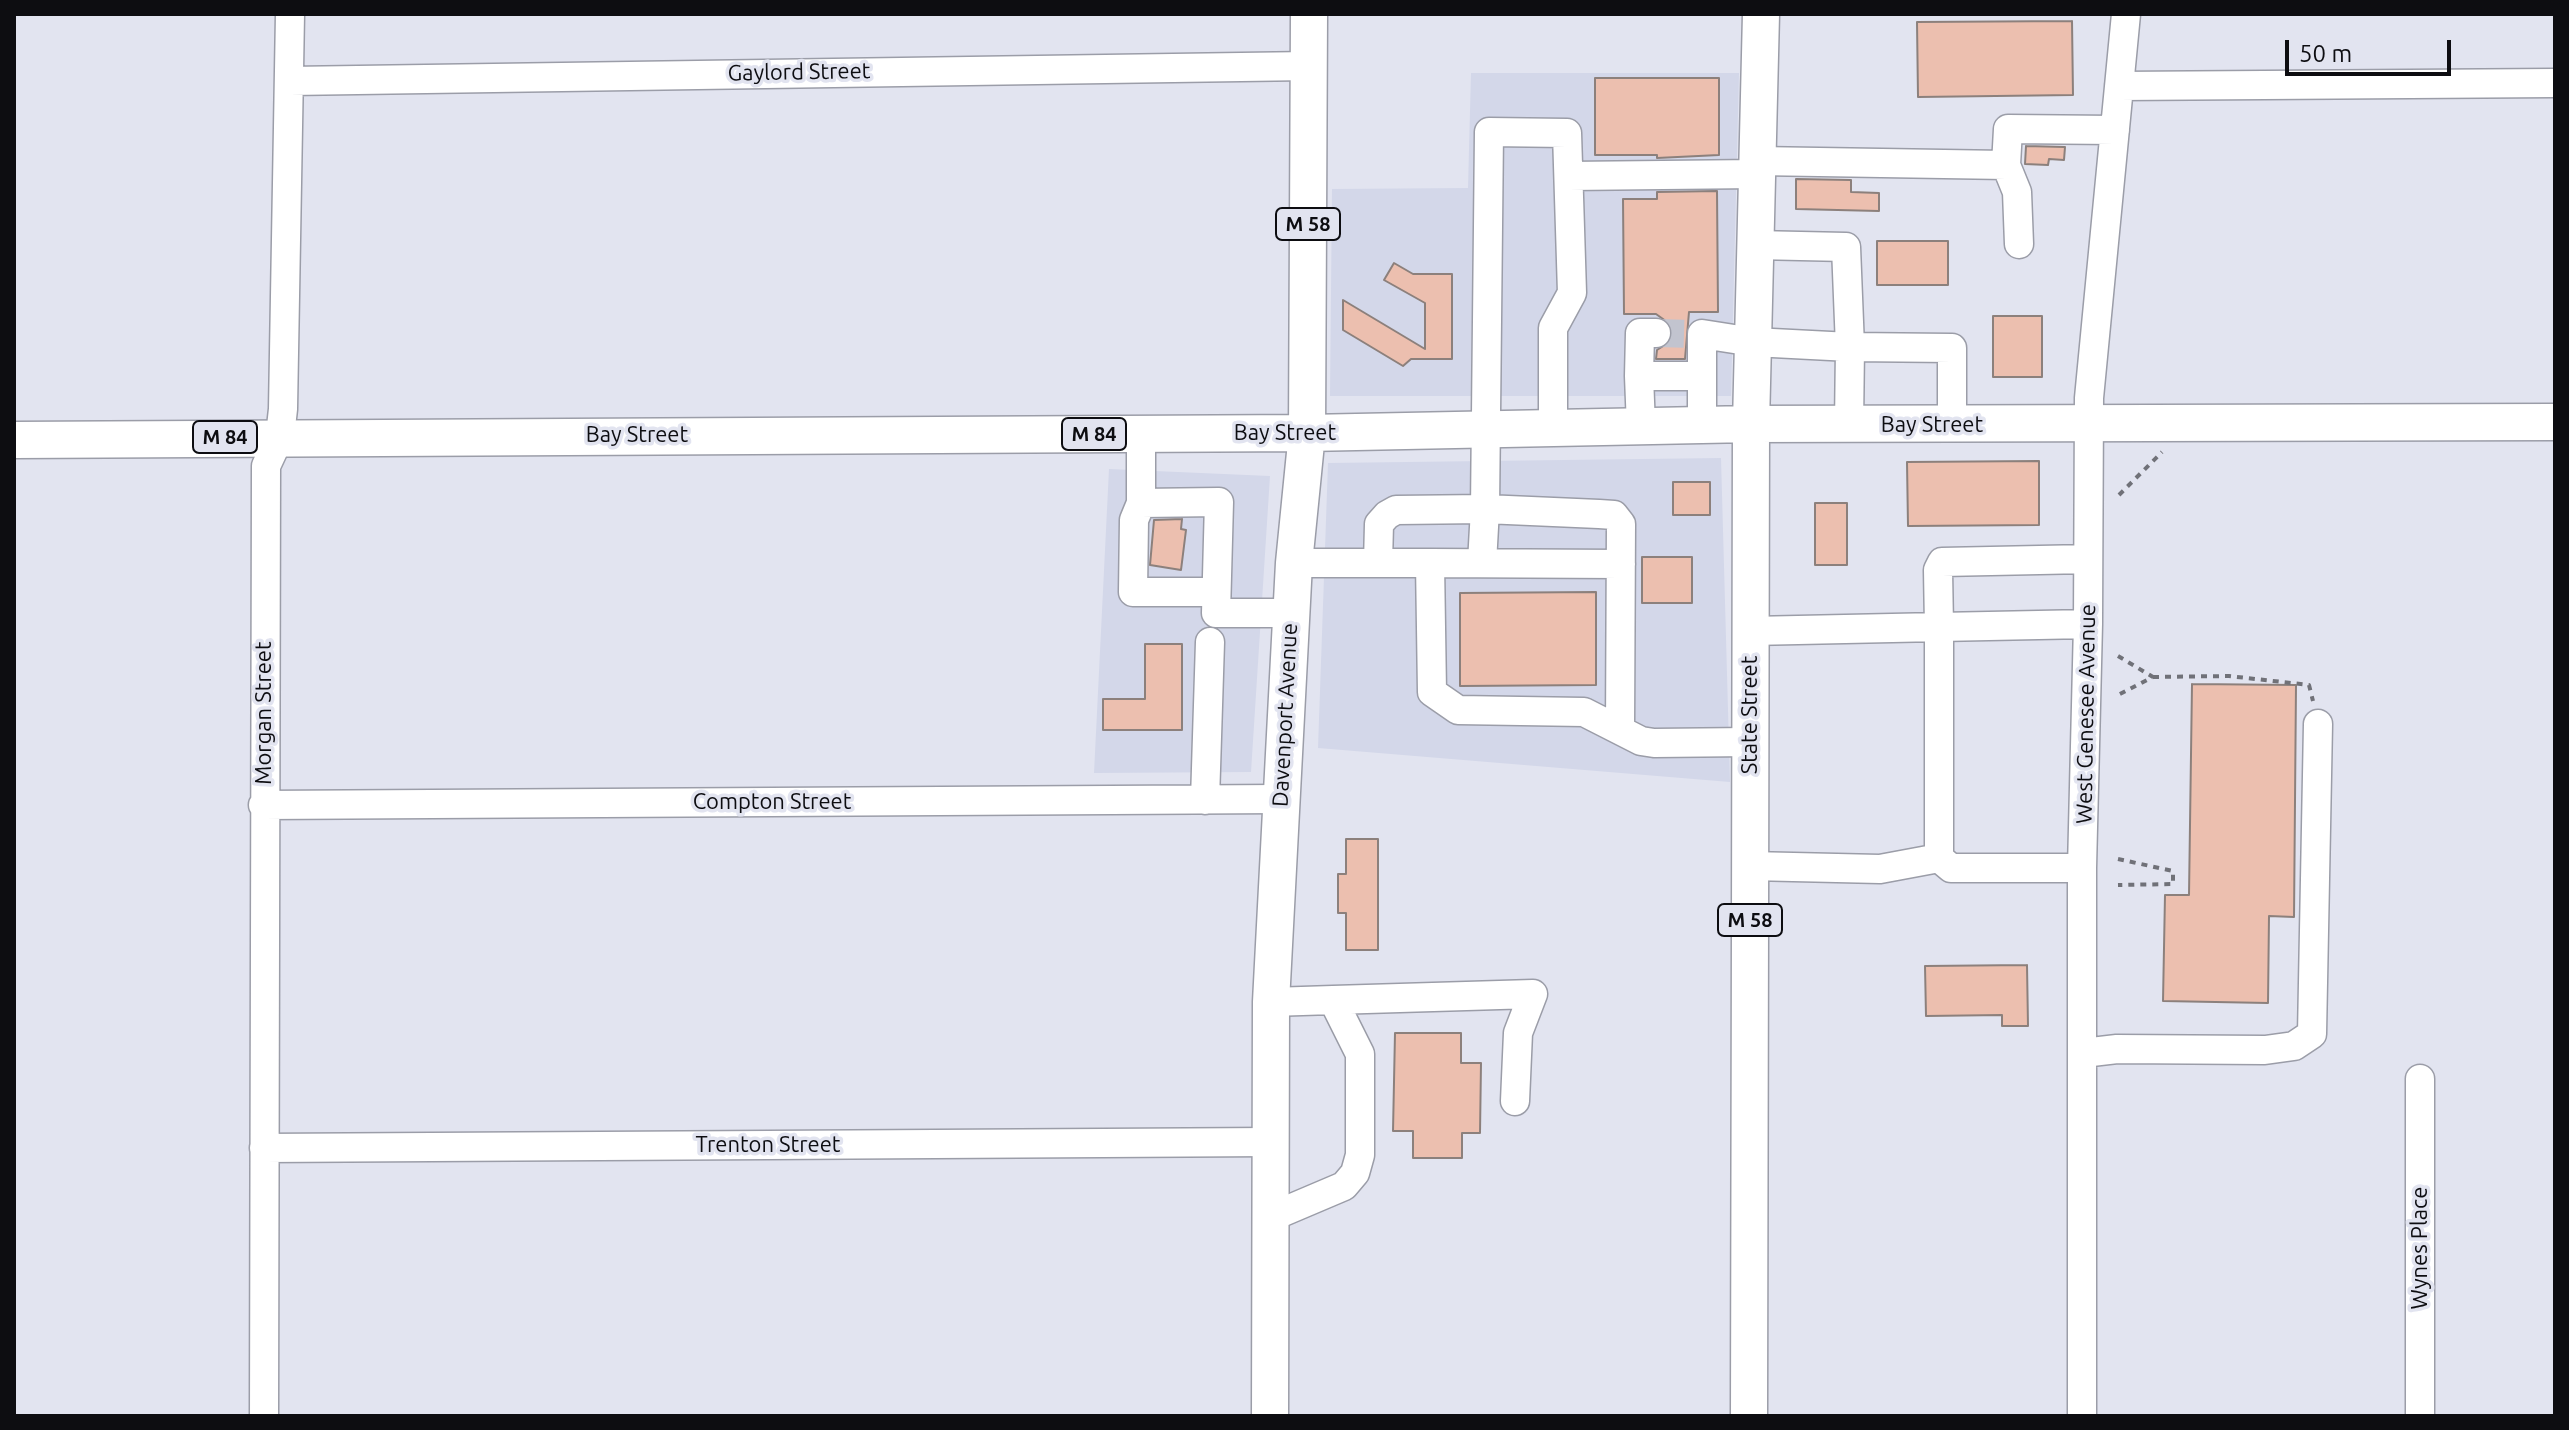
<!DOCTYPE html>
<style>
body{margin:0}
#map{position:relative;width:2569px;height:1430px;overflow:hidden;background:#e2e4f0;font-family:Ubuntu,sans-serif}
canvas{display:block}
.frame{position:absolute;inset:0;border:16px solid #0d0d11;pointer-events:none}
.scale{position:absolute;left:2285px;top:40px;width:166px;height:36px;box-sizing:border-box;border:4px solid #0d0d11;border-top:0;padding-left:10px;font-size:24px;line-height:28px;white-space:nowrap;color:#0d0d11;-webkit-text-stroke:6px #e2e4f0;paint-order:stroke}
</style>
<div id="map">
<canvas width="2569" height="1430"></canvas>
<div class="frame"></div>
<div class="scale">50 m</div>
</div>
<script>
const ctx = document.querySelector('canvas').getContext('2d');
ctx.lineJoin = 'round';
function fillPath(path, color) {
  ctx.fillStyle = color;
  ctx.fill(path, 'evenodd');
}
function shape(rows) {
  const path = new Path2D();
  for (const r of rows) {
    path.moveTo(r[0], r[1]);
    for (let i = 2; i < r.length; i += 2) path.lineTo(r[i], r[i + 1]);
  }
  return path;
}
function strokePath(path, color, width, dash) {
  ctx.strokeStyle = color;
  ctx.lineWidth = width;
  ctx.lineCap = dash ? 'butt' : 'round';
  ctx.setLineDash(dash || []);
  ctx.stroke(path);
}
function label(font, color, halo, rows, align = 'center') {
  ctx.font = font + ' Ubuntu,sans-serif';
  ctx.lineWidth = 7;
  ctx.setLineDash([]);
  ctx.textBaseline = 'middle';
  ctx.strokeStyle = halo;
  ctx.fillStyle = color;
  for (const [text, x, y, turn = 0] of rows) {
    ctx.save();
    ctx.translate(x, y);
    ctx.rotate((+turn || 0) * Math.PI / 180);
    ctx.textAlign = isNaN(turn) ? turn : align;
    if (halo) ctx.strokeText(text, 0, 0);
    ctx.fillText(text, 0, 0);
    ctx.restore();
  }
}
fillPath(shape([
 [1471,73,1739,73,1731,396,1330,396,1332,189,1468,188],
 [1721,458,1730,782,1318,748,1328,463],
 [1109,469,1270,476,1251,772,1094,773]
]), '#d3d7e9');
const building = shape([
 [2072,21,2073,95,1918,97,1917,22,2072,21],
 [1595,78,1719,78,1719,155,1657,158,1657,155,1595,155,1595,78],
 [2026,146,2065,147,2064,160,2049,159,2048,165,2025,164,2026,146],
 [1796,179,1851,180,1851,192,1879,193,1879,211,1796,209,1796,179],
 [1717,191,1718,312,1689,312,1685,359,1656,359,1657,350,1671,341,1670,324,1656,314,1624,314,1623,199,1657,199,1657,192,1717,191],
 [1877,241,1948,241,1948,285,1877,285,1877,241],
 [1394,263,1413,274,1452,274,1452,359,1411,359,1403,366,1343,330,1343,300,1425,349,1425,303,1384,280,1394,263],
 [1993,316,2042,316,2042,377,1993,377,1993,316],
 [2039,461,2039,525,1908,526,1907,462,2039,461],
 [1673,482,1710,482,1710,515,1673,515,1673,482],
 [1815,503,1847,503,1847,565,1815,565,1815,503],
 [1182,519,1181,529,1186,530,1181,570,1150,565,1154,520,1182,519],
 [1642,557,1692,557,1692,603,1642,603,1642,557],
 [1596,592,1596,685,1460,686,1460,593,1596,592],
 [1145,644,1182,644,1182,730,1103,730,1103,699,1145,699,1145,644],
 [2192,684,2296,685,2294,917,2269,916,2268,1003,2163,1001,2165,895,2189,895,2192,684],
 [1346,839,1378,839,1378,950,1346,950,1346,913,1338,913,1338,874,1346,874,1346,839],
 [2027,965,2028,1026,2002,1026,2002,1015,1926,1016,1925,966,2027,965],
 [1395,1033,1461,1033,1461,1063,1481,1063,1480,1133,1462,1133,1462,1158,1413,1158,1413,1131,1393,1131,1395,1033]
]);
fillPath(building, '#ecbfaf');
strokePath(building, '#8c807c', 2);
strokePath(shape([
 [1656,333,1689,334]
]), '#c2c4cf', 28, [28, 14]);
const minor = shape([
 [290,81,1309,66],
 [2119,86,2555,83],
 [1757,161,2006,165],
 [1569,176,1757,174],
 [2019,244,2017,192,2006,165,2008,129,2115,130],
 [1755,245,1846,247,1850,347,1952,348,1952,425],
 [1639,376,1640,333,1656,333],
 [1702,426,1702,334,1753,342,1850,347,1849,425],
 [1641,427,1639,376,1702,376],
 [1553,430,1553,328,1572,293,1567,133,1489,132,1485,509,1599,514,1614,515,1621,524,1620,729],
 [1141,434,1141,503,1219,502,1216,613,1291,613],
 [1141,503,1134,520,1133,592,1216,592],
 [1294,563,1430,563,1432,692,1458,710,1584,712,1641,741,1654,743,1750,742],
 [1378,563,1379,524,1387,515,1396,510,1485,509,1482,563],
 [1430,563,1621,564],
 [1751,631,1939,627,1938,570,1942,562,2088,559],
 [1205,800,1210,642],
 [263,805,1280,799],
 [1750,866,1880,869,1939,858],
 [2082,868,1951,868,1939,858,1939,627,2088,624],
 [1333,1000,1533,994,1518,1033,1515,1101],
 [2083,1053,2117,1049,2265,1050,2294,1046,2312,1034,2318,724],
 [264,1148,1271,1142],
 [1271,1217,1344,1186,1355,1173,1360,1155,1360,1054,1333,1000,1271,1002],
 [264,1416,266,466,280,436,283,409,290,14],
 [2082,1416,2082,868,2088,624,2089,398,2126,14],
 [2420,1416,2420,1079]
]);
const major = shape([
 [14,440,1307,433,1751,424,2555,422],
 [1270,1416,1271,1002,1294,563,1307,433,1309,14],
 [1749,1416,1751,424,1761,14]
]);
strokePath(minor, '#9b9da8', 31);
strokePath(major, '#9b9da8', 39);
strokePath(shape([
 [2119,495,2162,452],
 [2118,656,2153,677,2118,695],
 [2153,677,2229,676,2309,685,2313,701],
 [2118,859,2173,871,2173,884,2118,885]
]), '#707178', 4, [6, 6]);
strokePath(minor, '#fff', 28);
strokePath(major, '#fff', 36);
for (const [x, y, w] of [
 [1308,224,64],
 [1094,434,64],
 [225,437,64],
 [1750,920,64]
]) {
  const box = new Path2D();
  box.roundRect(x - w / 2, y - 16, w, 32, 6);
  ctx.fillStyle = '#e2e4f0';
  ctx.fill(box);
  strokePath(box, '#0d0d11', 2);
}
label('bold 20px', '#0d0d11', null, [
 ["M 58",1308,224],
 ["M 84",1094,434],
 ["M 84",225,437],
 ["M 58",1750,920]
]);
label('22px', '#0d0d11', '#e2e4f0', [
 ["Gaylord Street",799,72,-1],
 ["Bay Street",1932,425],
 ["Bay Street",1285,433],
 ["Bay Street",637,435],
 ["Morgan Street",264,713,-90],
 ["West Genesee Avenue",2086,714,-89],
 ["Davenport Avenue",1285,715,-87],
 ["State Street",1750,715,-90],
 ["Compton Street",772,802],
 ["Trenton Street",768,1145],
 ["Wynes Place",2420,1248,-90]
]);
</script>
